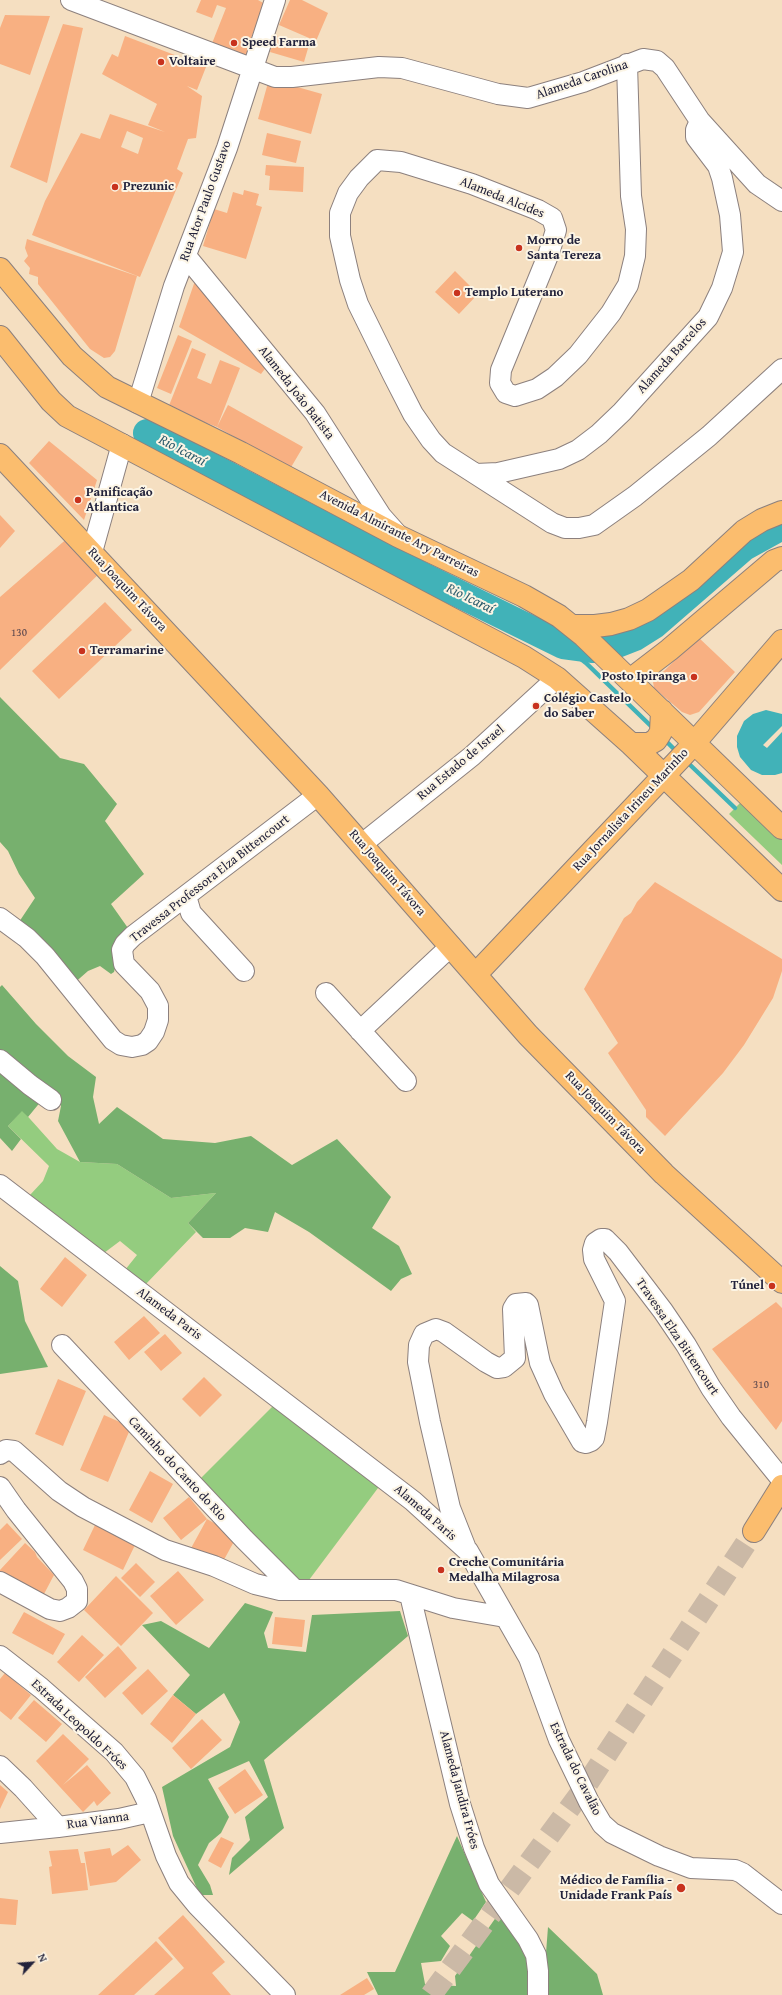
<!DOCTYPE html>
<meta charset="utf-8">
<style>
body{margin:0}
#map{position:relative;width:782px;height:1995px;overflow:hidden;background:#f5dfc1;font-family:"Gentium Book Plus",serif}
canvas{display:block}
.north{position:absolute;left:12px;top:1943px;width:40px;height:40px;-webkit-text-stroke:3px #fcf5e5;paint-order:stroke;rotate:64deg;font-size:11px;font-weight:700;line-height:16px;text-align:center;color:#22223b}
.north::after{content:'';display:block;margin:auto;width:14px;height:18px;background:#22223b;clip-path:polygon(50% 0,100% 100%,50% 72%,0 100%)}
</style>
<div id="map">
<canvas width="782" height="1995"></canvas>
<div class="north">N</div>
</div>
<script>
const ctx = document.querySelector('canvas').getContext('2d');
ctx.lineJoin = 'round';
function fillPath(path, color) {
  ctx.fillStyle = color;
  ctx.fill(path, 'evenodd');
}
function shape(rows) {
  const path = new Path2D();
  for (const r of rows) {
    path.moveTo(r[0], r[1]);
    for (let i = 2; i < r.length; i += 2) path.lineTo(r[i], r[i + 1]);
  }
  return path;
}
function strokePath(path, color, width, dash) {
  ctx.strokeStyle = color;
  ctx.lineWidth = width;
  ctx.lineCap = dash ? 'butt' : 'round';
  ctx.setLineDash(dash || []);
  ctx.stroke(path);
}
function label(font, color, halo, rows, align = 'center') {
  ctx.font = font + ' "Gentium Book Plus",serif';
  ctx.lineWidth = 4;
  ctx.setLineDash([]);
  ctx.textBaseline = 'middle';
  ctx.strokeStyle = halo;
  ctx.fillStyle = color;
  for (const [text, x, y, turn = 0] of rows) {
    ctx.save();
    ctx.translate(x, y);
    ctx.rotate((+turn || 0) * Math.PI / 180);
    ctx.textAlign = isNaN(turn) ? turn : align;
    if (halo) ctx.strokeText(text, 0, 0);
    ctx.fillText(text, 0, 0);
    ctx.restore();
  }
}
fillPath(shape([
 [742,801,782,840,782,865,729,814],
 [22,1110,57,1149,80,1162,117,1164,171,1198,216,1193,188,1223,196,1232,144,1286,125,1270,137,1255,120,1241,104,1253,30,1195,43,1181,49,1166,8,1126],
 [274,1405,381,1484,306,1584,293,1582,200,1479]
]), '#94cc7f');
fillPath(shape([
 [0,697,60,758,84,764,117,804,105,821,144,874,111,904,135,938,118,955,114,972,111,974,100,966,88,971,72,985,19,922,35,898,19,874,8,851,0,842],
 [2,985,36,1024,68,1056,96,1077,93,1097,99,1124,117,1107,163,1139,215,1143,251,1136,292,1165,337,1139,391,1197,372,1228,399,1246,412,1274,401,1279,391,1291,309,1232,275,1212,268,1232,245,1228,230,1238,203,1238,188,1223,216,1193,171,1198,117,1164,80,1162,58,1121,61,1106,52,1093,25,1076,0,1050,0,987],
 [0,1065,42,1100,28,1117,22,1111,8,1126,21,1139,12,1151,0,1138],
 [0,1266,18,1281,25,1321,48,1367,0,1374],
 [245,1603,273,1612,264,1633,268,1648,306,1652,312,1615,400,1611,408,1636,264,1760,284,1828,229,1875,232,1858,250,1840,245,1817,268,1797,249,1761,208,1779,229,1817,221,1833,209,1843,198,1865,210,1885,213,1895,200,1895,173,1836,162,1787,230,1747,240,1722,224,1693,196,1714,173,1695,190,1675,142,1625,161,1621,209,1648],
 [457,1836,486,1902,473,1921,462,1913,441,1936,450,1946,441,1961,421,1963,425,1984,456,1986,455,1976,499,1913,528,1950,530,1995,378,1995,367,1972,395,1972],
 [548,1927,597,1974,603,1995,545,1995,545,1966]
]), '#77b06e');
fillPath(shape([
 [766,710,782,714,782,726,763,745,767,748,782,732,782,773,775,775,762,775,751,770,740,757,737,747,737,736,744,721,753,714]
]), '#41b2b8');
strokePath(shape([
 [563,645,586,663,654,729],
 [663,738,678,753],
 [686,761,735,808]
]), '#41b2b8', 4.5);
strokePath(shape([
 [147,433,382,556,563,645,593,649,612,646,635,637,654,625,744,547,782,526]
]), '#41b2b8', 28);
fillPath(shape([
 [201,0,258,0,265,4,251,38,256,40,248,61,211,46,226,8,217,5,212,18,196,12],
 [290,0,302,0,328,13,316,41,279,25],
 [5,15,50,16,30,75,0,64,0,28],
 [63,24,83,28,47,183,10,167],
 [275,35,309,45,304,62,270,52],
 [125,36,206,67,197,90,187,86,202,96,196,138,188,139,177,169,183,173,140,277,32,235,45,201,81,133,100,139,110,114,165,132,148,125,157,104,102,74,112,54,118,57],
 [127,131,143,138,138,154,121,147],
 [269,79,322,94,311,134,258,119],
 [267,133,301,141,296,163,262,155],
 [266,165,304,167,303,192,269,190,270,176,265,175],
 [244,190,259,194,256,205,262,207,246,259,203,246,214,209,227,213,233,192,243,195],
 [27,239,137,276,115,351,110,357,104,358,90,349,38,284,38,277,29,274,30,268,24,261,28,256,25,248],
 [455,271,478,294,459,314,435,292],
 [196,278,267,366,261,374,179,327],
 [178,335,192,341,171,394,157,388],
 [192,348,206,354,197,378,211,384,220,360,240,368,217,427,228,405,303,447,290,469,217,427,168,408],
 [49,441,97,480,84,520,29,463],
 [0,515,15,531,0,548],
 [70,536,106,567,0,670,0,597],
 [105,602,132,630,59,699,32,671],
 [698,637,735,672,699,712,690,715,682,712,654,688,653,682],
 [655,882,782,959,782,971,773,998,744,1045,723,1073,665,1136,646,1117,646,1110,608,1053,618,1043,584,989,624,918,631,913,637,902],
 [65,1257,87,1275,62,1307,40,1289],
 [776,1302,782,1308,782,1421,776,1430,712,1349],
 [144,1316,160,1333,129,1360,114,1342],
 [165,1334,182,1353,161,1371,144,1352],
 [204,1377,222,1395,200,1417,182,1399],
 [58,1379,86,1391,63,1446,35,1434],
 [104,1415,131,1427,108,1482,80,1470],
 [150,1471,173,1484,152,1523,129,1510],
 [189,1497,207,1519,237,1536,220,1567,190,1550,207,1519,181,1540,163,1518],
 [7,1523,22,1539,0,1560,0,1530],
 [95,1525,135,1545,123,1570,83,1550],
 [25,1543,35,1552,37,1557,54,1575,44,1594,0,1573,0,1570],
 [136,1563,155,1582,140,1597,121,1578],
 [178,1571,204,1600,176,1625,150,1596],
 [116,1576,153,1613,121,1646,84,1610],
 [24,1612,65,1634,53,1655,12,1633],
 [275,1617,305,1620,302,1647,272,1644],
 [82,1635,104,1655,79,1682,57,1662],
 [118,1646,137,1668,105,1698,85,1677],
 [148,1669,168,1691,142,1715,122,1693],
 [5,1673,31,1695,11,1720,0,1711,0,1679],
 [173,1695,196,1714,172,1743,150,1724],
 [34,1700,62,1724,46,1742,18,1718],
 [202,1719,222,1740,191,1769,172,1748],
 [63,1734,89,1759,63,1785,87,1765,111,1793,97,1806,94,1801,83,1812,36,1761],
 [245,1769,263,1795,235,1814,218,1788],
 [0,1785,8,1792,0,1809],
 [221,1837,234,1843,221,1868,208,1861],
 [128,1845,141,1860,116,1882,90,1886,84,1852,110,1848,112,1856],
 [78,1849,81,1863,85,1863,88,1890,52,1894,49,1867,52,1866,49,1851],
 [0,1898,18,1900,16,1925,0,1924],
 [183,1915,225,1962,212,1973,231,1995,154,1995,184,1968,158,1938],
 [156,1941,173,1959,134,1995,98,1995],
 [367,1978,374,1989,364,1995,340,1995]
]), '#f8b082');
strokePath(shape([
 [431,1995,583,1790,754,1531]
]), '#cbb9a6', 22, [22, 11]);
const minor = shape([
 [71,0,275,77,292,77,379,67,402,68,498,94,528,98,583,82,643,59,657,61,665,68,700,121,757,184,782,201],
 [627,64,631,196,636,229,635,256,628,285,611,313,578,355,555,377,537,389,515,396,506,393,500,383,501,370,549,253,556,230,552,218,538,210,472,184,401,162,377,160,359,178,348,193,340,213,340,236,350,280,358,304,393,375,413,414,431,440,443,453,552,523,565,528,579,528,594,525,635,496,709,436,782,369],
 [186,256,315,413,381,516,397,534],
 [138,403,174,286,227,148,275,0],
 [476,474,498,473,559,459,578,450,599,434,622,412,708,317,722,288,733,252,730,215,722,178,718,166,696,137,696,130,700,121],
 [92,552,122,444],
 [362,844,472,756,557,678],
 [186,896,191,913,244,971],
 [0,918,27,938,45,956,113,1040,121,1045,132,1047,142,1045,148,1041,154,1032,158,1020,158,1006,150,991,124,964,122,950,125,944,133,936,318,795],
 [326,993,406,1081],
 [360,1031,451,946],
 [0,1060,30,1085,51,1100],
 [0,1185,413,1501,468,1551,529,1658,559,1740,589,1802,602,1824,612,1833,659,1856,691,1868,735,1870,742,1873,782,1904],
 [62,1345,244,1539,295,1590],
 [0,1454,6,1450,14,1451,59,1491,83,1507,165,1550,214,1566,255,1584,280,1590,396,1590,453,1608,505,1617],
 [0,1487,16,1510,73,1581,77,1589,77,1601,68,1608,60,1611,50,1609,0,1582],
 [465,1546,450,1508,430,1422,418,1362,419,1345,424,1334,436,1329,444,1332,486,1362,497,1368,504,1367,515,1358,513,1309,516,1304,526,1303,528,1305,540,1363,554,1394,582,1442,586,1443,591,1441,594,1438,597,1422,615,1301,594,1259,593,1250,595,1243,601,1239,605,1239,618,1252,663,1311,686,1345,711,1388,731,1417,782,1480],
 [410,1595,460,1804,474,1848,489,1884,528,1939,536,1955,538,1971,538,1995],
 [0,1656,41,1688,114,1752,135,1777,146,1799,166,1856,179,1883,197,1905,285,1995],
 [0,1766,23,1788,58,1827,119,1819,150,1812],
 [0,1833,58,1827]
]);
const major = shape([
 [0,269,72,356,107,387,241,453,398,536,524,596,559,616,584,636,782,828],
 [0,337,51,401,67,416,524,657,557,678,631,744,782,890],
 [0,455,318,795,528,1035,664,1174,782,1282],
 [574,626,595,626,611,624,629,619,648,610,691,580,744,531,762,520,782,512],
 [630,680,669,650,774,561,782,558],
 [631,744,649,744,656,740,661,732,662,711],
 [476,974,689,749,782,641],
 [754,1531,782,1486]
]);
strokePath(minor, '#8c807e', 22);
strokePath(major, '#8c807e', 24);
strokePath(minor, '#fff', 20);
strokePath(major, '#fbbd6e', 22);
for (const [x, y, r, color] of [
 [234,43,4,"#c8321e"],
 [161,62,4,"#c8321e"],
 [115,187,4,"#c8321e"],
 [519,248,4,"#c8321e"],
 [457,293,4,"#c8321e"],
 [78,500,4,"#c8321e"],
 [82,651,4,"#c8321e"],
 [694,677,4,"#c8321e"],
 [536,706,4,"#c8321e"],
 [772,1286,4,"#c8321e"],
 [441,1570,4,"#c8321e"],
 [681,1888,5,"#c8321e"]
]) {
  const dot = new Path2D();
  dot.arc(x, y, r, 0, 2 * Math.PI);
  ctx.fillStyle = color;
  ctx.fill(dot);
  strokePath(dot, '#fcf5e5', 1.5);
}
label('11px', '#58464d', null, [
 ["130",19,633],
 ["310",761,1385]
]);
label('bold 13px', '#22223b', '#fcf5e5', [
 ["Speed Farma",242,43],
 ["Voltaire",169,62],
 ["Prezunic",123,187],
 ["Morro de",527,241],
 ["Santa Tereza",527,256],
 ["Templo Luterano",465,293],
 ["Panificação",86,493],
 ["Atlantica",86,508],
 ["Terramarine",90,651],
 ["Posto Ipiranga",686,677,"right"],
 ["Colégio Castelo",544,699],
 ["do Saber",544,714],
 ["Túnel",764,1286,"right"],
 ["Creche Comunitária",449,1563],
 ["Medalha Milagrosa",449,1578],
 ["Médico de Família -",672,1881,"right"],
 ["Unidade Frank País",672,1896,"right"]
], 'left');
label('13px', '#22223b', '#fcf5e5', [
 ["Alameda Carolina",582,80,-19],
 ["Alameda Alcides",502,198,22],
 ["Rua Ator Paulo Gustavo",206,201,-70],
 ["Alameda Barcelos",672,356,-48],
 ["Alameda João Batista",296,393,52],
 ["Avenida Almirante Ary Parreiras",399,534,27],
 ["Rua Joaquim Távora",127,590,47],
 ["Rua Estado de Israel",461,763,-40],
 ["Rua Jornalista Irineu Marinho",631,810,-47],
 ["Rua Joaquim Távora",387,873,49],
 ["Travessa Professora Elza Bittencourt",210,879,-38],
 ["Rua Joaquim Távora",605,1113,46],
 ["Alameda Paris",169,1314,37],
 ["Travessa Elza Bittencourt",677,1337,56],
 ["Caminho do Canto do Rio",177,1469,47],
 ["Alameda Paris",425,1513,41],
 ["Estrada Leopoldo Fróes",79,1725,43],
 ["Estrada do Cavalão",575,1769,64],
 ["Alameda Jandira Fróes",459,1790,75],
 ["Rua Vianna",98,1821,-8]
]);
label('italic 14px', '#2e5c6d', '#fcf5e5', [
 ["Rio Icaraí",182,451,28],
 ["Rio Icaraí",470,599,26]
]);
</script>
